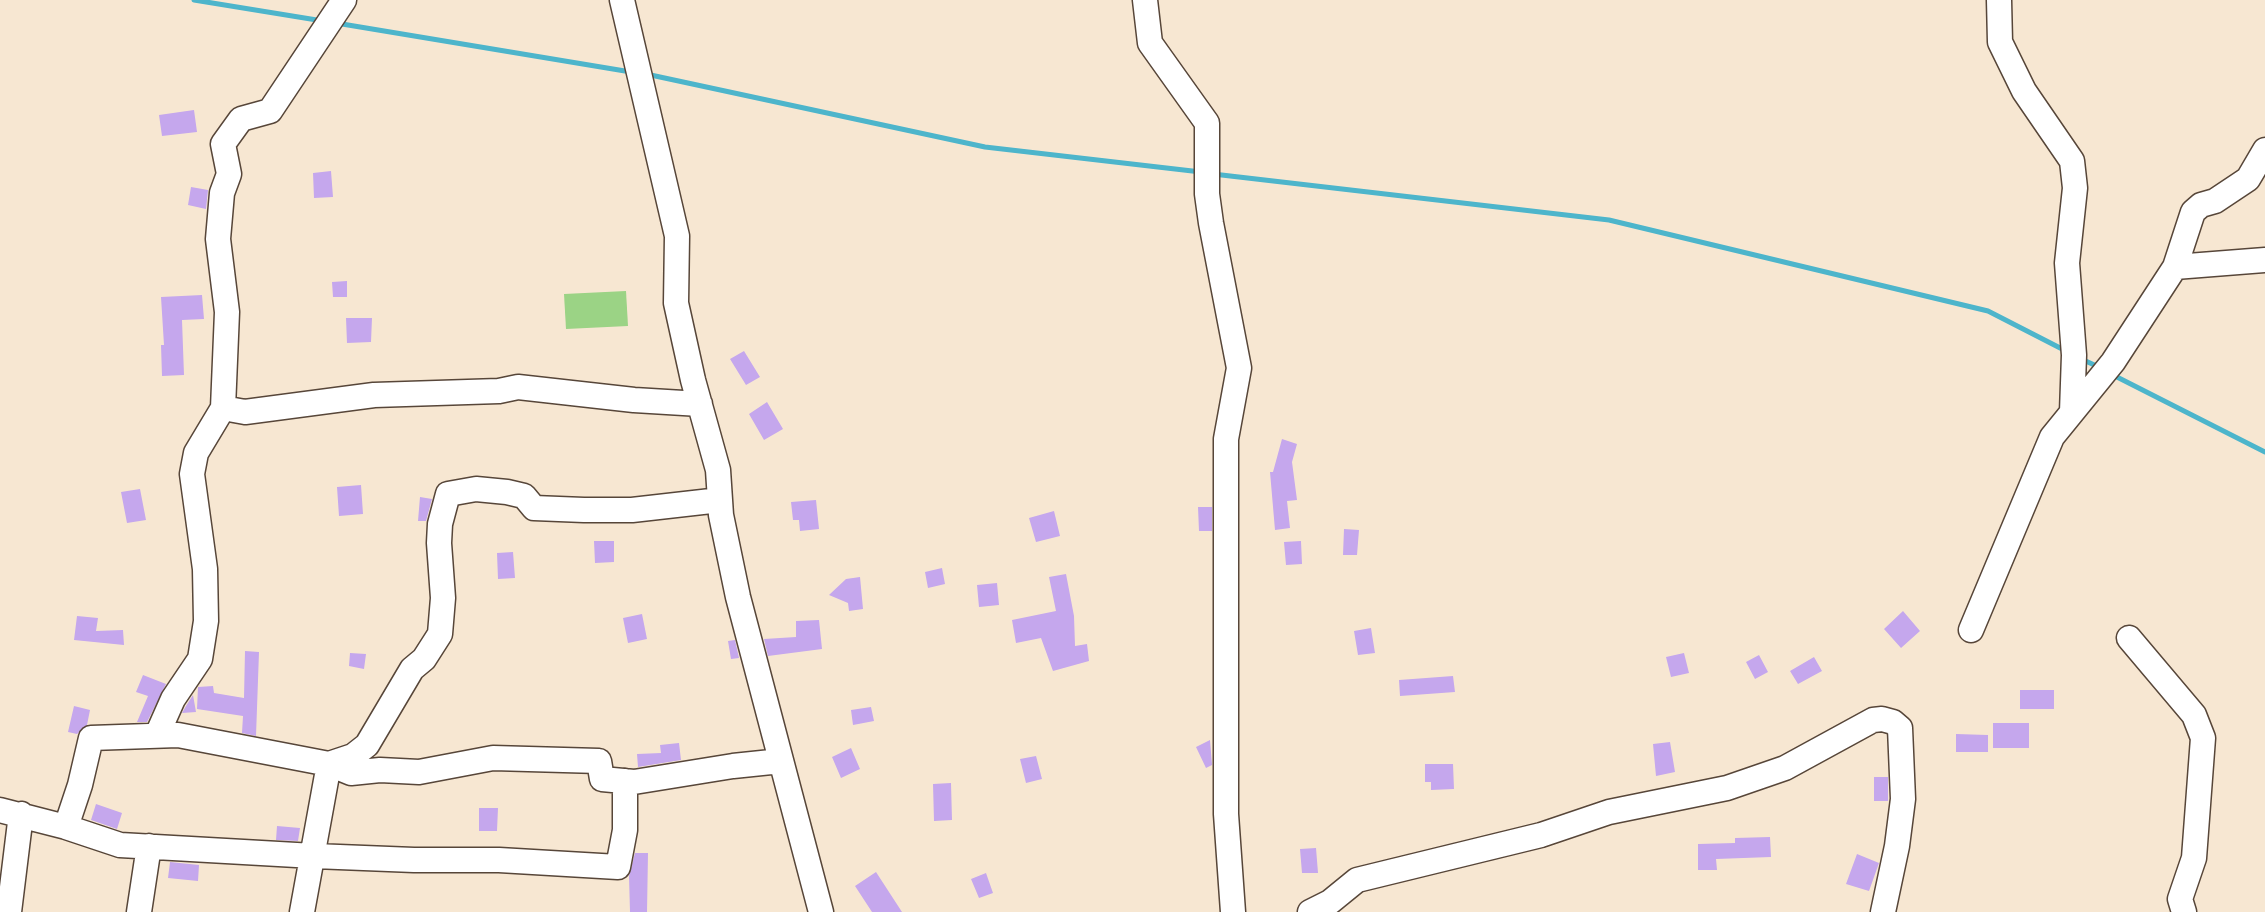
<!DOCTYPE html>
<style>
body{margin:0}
canvas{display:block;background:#f7e7d2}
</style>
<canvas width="2265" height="912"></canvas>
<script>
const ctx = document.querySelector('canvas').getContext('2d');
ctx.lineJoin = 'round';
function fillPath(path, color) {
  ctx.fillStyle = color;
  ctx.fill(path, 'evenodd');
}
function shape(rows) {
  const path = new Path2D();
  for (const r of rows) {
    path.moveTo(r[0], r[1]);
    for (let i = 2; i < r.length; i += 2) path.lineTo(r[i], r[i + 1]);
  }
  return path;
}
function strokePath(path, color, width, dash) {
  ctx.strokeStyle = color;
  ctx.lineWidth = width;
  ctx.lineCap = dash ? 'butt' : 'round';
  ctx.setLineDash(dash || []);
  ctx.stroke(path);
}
fillPath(shape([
 [626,291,628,326,566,329,564,294]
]), '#9bd385');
strokePath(shape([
 [194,0,323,21],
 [336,23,631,72],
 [646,74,985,147,1201,172],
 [1213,174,1609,220,1988,311,2066,351],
 [2079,358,2101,368],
 [2111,374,2265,452]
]), '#4db5cb', 5);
fillPath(shape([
 [194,110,197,132,162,136,159,115],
 [331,171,333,197,314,198,313,173],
 [191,187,208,190,206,209,188,205],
 [347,281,347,297,333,297,332,282],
 [202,295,204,319,182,320,184,375,162,376,161,345,164,345,161,297],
 [346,318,372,318,371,342,347,343],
 [744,351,760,377,746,385,730,359],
 [767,402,783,429,764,440,749,414],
 [1282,439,1297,444,1292,462,1297,500,1287,501,1290,528,1275,530,1270,472,1273,472],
 [361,485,363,514,339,516,337,487],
 [140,489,146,520,127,523,121,492],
 [420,497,432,499,426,521,418,521],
 [816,500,819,529,800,531,799,520,793,520,791,502],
 [1198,507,1212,507,1212,531,1199,531],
 [1054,511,1060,536,1036,542,1029,518],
 [1344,529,1359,530,1357,555,1343,555],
 [594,541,614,541,614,562,595,563],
 [1301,541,1302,564,1286,565,1284,542],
 [513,552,515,578,498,579,497,553],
 [942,568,945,584,928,588,925,572],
 [1066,574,1074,616,1075,646,1087,644,1089,661,1053,671,1041,638,1016,643,1012,620,1056,611,1049,577],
 [860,577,863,609,849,611,848,603,829,595,846,579],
 [997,583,999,605,979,607,977,585],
 [1903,611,1920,631,1901,648,1884,629],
 [642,614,647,639,628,643,623,618],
 [77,616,98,618,96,631,123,630,124,645,74,640],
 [819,620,822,649,768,656,764,639,796,637,796,621],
 [1371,628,1375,653,1358,655,1354,631],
 [735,640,739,658,731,659,728,641],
 [245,651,259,652,256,736,242,733,243,716,197,709,198,687,213,686,214,693,244,698],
 [350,653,366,654,364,669,349,666],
 [1684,653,1689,673,1671,677,1666,657],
 [1759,655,1768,672,1755,679,1746,662],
 [1814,657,1822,671,1798,684,1790,671],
 [143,675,166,684,147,722,137,722,148,696,136,692],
 [1453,676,1455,692,1400,696,1399,680],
 [2020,690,2054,690,2054,709,2020,709],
 [193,695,196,712,182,713,186,706],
 [74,706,90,710,87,725,77,734,68,732],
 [871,707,874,721,853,725,851,710],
 [1993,723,2029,723,2029,748,1993,748],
 [1956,734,1988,735,1988,752,1956,752],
 [1210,740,1212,765,1206,768,1196,747],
 [1670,742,1675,772,1656,776,1653,744],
 [679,743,681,760,638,767,637,754,661,753,660,745],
 [851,748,860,769,841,778,832,757],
 [1036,756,1042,779,1026,783,1020,759],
 [1425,764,1453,764,1454,789,1431,790,1431,782,1425,782],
 [1874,777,1888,777,1888,801,1874,801],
 [951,783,952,820,934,821,933,784],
 [96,804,122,813,117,829,91,820],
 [479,808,498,808,497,831,479,831],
 [277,826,300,828,298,841,276,840],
 [1770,837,1771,857,1716,859,1717,870,1698,870,1698,844,1735,843,1735,838],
 [1316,848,1318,873,1302,873,1300,849],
 [635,853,648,853,647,912,630,912,629,876],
 [1857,854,1879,863,1869,891,1846,884],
 [170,862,199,865,198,881,168,878],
 [876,872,902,912,872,912,855,886],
 [986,873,993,893,979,898,971,879]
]), '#c5a7ed');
const minor = shape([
 [622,0,677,236,676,303,693,380,718,470,721,515,738,597,821,912],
 [1145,0,1150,43,1207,123,1207,194,1211,223,1239,368,1226,439,1226,814,1233,912],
 [1999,0,2000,42,2024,91,2072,161,2075,188,2067,263,2074,355,2072,412],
 [2175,267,2193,212,2201,205,2215,201,2248,179,2265,150],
 [223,408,245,412,374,395,499,391,518,387,634,400,700,404],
 [1971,630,2052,437,2113,362,2175,267,2265,260],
 [2129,638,2194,715,2203,738,2194,858,2180,899,2184,912],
 [157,735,173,699,200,659,206,621,205,569,192,474,196,453,223,408,227,312,218,239,222,193,229,174,223,144,241,119,270,111,344,0],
 [0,810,66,827,120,845,314,856,414,860,499,860,618,867,625,830,625,781],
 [66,827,80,785,91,738,178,735,329,764,351,773,380,770,419,772,493,758,599,761,602,779,634,782,733,766,781,761],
 [9,912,21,814],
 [139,912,149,846],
 [302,912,329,764,353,756,367,745,412,669,424,659,440,634,443,598,439,543,440,524,448,494,476,489,507,492,524,496,534,508,584,510,632,510,720,500],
 [1310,912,1330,902,1357,880,1541,835,1609,812,1727,788,1785,768,1873,720,1882,719,1893,722,1900,728,1903,799,1897,846,1883,912]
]);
strokePath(minor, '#574639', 27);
strokePath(minor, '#fff', 24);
</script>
